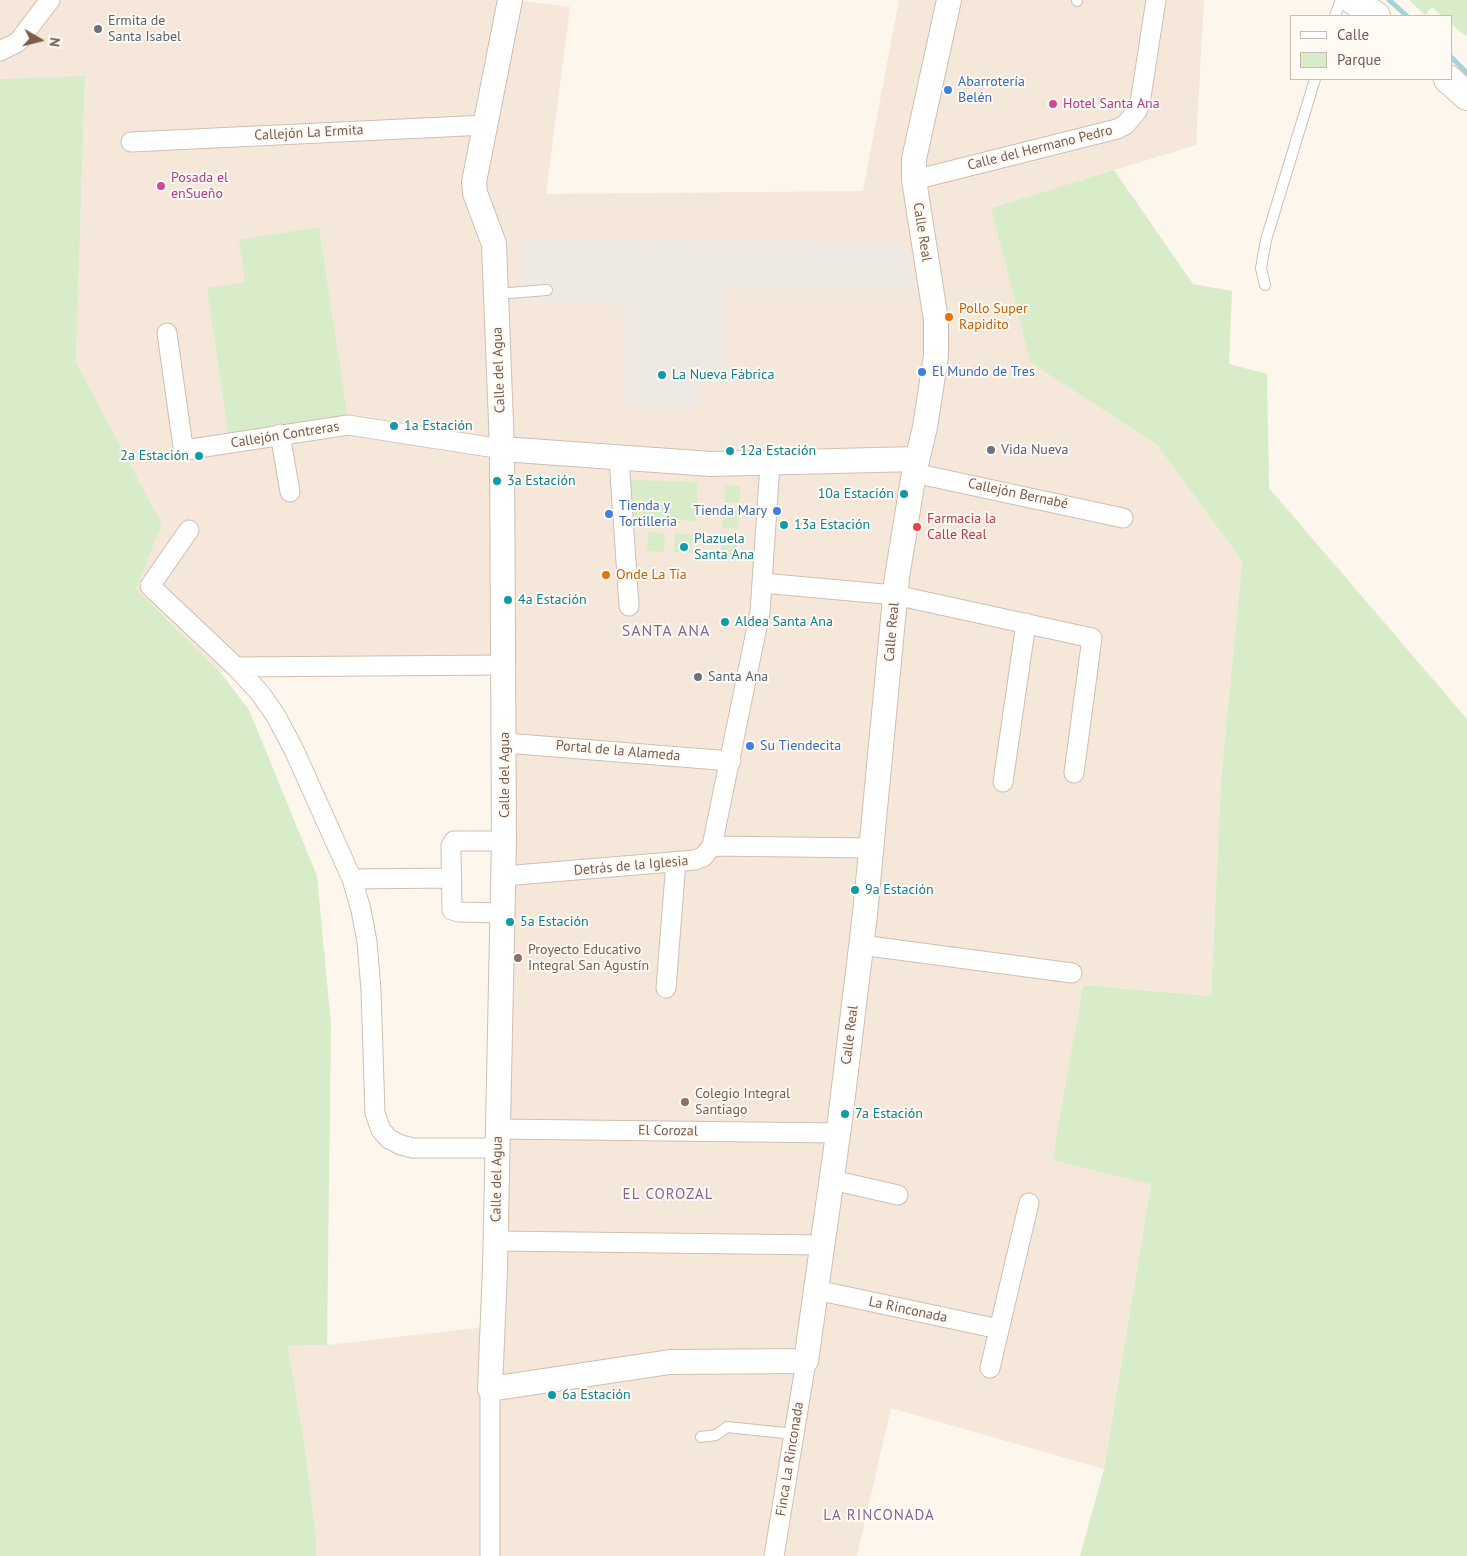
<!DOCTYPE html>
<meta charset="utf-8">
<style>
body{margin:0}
#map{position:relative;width:1467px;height:1556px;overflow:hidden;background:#fdf6ec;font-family:"PT Sans",sans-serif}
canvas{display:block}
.legend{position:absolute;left:1290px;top:15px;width:162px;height:65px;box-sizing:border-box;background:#fffaf3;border:1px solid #cabbb1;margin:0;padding:6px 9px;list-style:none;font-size:15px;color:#7a5c4d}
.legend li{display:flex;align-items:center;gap:10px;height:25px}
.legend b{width:25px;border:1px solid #cabbb1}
.north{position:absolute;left:15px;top:15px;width:50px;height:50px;-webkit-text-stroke:4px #fffaf3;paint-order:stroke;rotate:98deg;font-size:14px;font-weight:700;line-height:20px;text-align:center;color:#7a5c4d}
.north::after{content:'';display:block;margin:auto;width:18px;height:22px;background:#7a5c4d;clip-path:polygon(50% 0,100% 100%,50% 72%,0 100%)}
</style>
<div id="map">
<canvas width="1467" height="1556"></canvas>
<ul class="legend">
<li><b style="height:6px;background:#fff"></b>Calle</li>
<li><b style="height:14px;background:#d8ecc9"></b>Parque</li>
</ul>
<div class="north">N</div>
</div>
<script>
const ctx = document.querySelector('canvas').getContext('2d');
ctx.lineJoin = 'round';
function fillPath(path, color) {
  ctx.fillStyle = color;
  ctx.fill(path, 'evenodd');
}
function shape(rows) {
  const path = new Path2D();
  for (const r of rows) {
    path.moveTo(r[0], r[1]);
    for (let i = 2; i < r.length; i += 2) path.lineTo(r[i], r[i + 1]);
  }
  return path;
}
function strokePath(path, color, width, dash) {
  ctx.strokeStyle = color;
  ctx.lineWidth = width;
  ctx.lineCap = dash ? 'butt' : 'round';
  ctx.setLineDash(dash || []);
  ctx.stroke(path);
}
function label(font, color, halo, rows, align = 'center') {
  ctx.font = font + ' "PT Sans",sans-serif';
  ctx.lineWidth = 4;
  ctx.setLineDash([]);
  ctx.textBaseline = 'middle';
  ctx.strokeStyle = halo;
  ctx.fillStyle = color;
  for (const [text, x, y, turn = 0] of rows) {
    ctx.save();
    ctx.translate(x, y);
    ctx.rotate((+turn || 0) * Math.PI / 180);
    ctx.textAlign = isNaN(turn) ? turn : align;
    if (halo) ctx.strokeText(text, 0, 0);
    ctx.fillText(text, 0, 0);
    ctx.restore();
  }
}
fillPath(shape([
 [0,0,516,0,570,7,546,194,863,191,899,0,1204,0,1196,145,991,208,1030,362,1158,446,1242,561,1221,780,1211,996,1083,985,1052,1160,1151,1183,1104,1469,891,1408,857,1556,316,1556,316,1535,304,1443,288,1346,327,1345,485,1327,497,674,220,672,136,589,162,524,76,362,85,77,0,79]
]), '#f5e8da');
fillPath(shape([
 [520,239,905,243,916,289,725,290,726,371,701,372,700,409,626,408,625,305,521,302]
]), '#efe9e4');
fillPath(shape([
 [1409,0,1467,0,1467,37,1451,24,1451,16,1442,16,1432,7,1425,15],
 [85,76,76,362,162,524,136,589,220,672,249,710,317,876,331,1025,327,1345,288,1346,304,1443,316,1535,316,1556,0,1556,0,79],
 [1114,170,1193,284,1232,291,1229,364,1267,374,1269,488,1467,719,1467,1556,1080,1556,1104,1469,1151,1184,1052,1160,1083,985,1211,996,1221,780,1242,561,1158,446,1030,362,991,208],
 [319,227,348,420,229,438,207,288,245,282,239,240],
 [630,480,698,482,696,521,628,518],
 [725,485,740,486,739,503,724,502],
 [723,510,739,511,738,529,722,528],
 [648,532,665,533,664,552,647,551],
 [675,533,693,535,692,553,674,552],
 [722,537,737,538,736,557,720,556]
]), '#d8ecc9');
strokePath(shape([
 [1389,0,1407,16],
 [1451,57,1467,73]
]), '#a5d3da', 5);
const service = shape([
 [1077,1,1077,0],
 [1335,16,1341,0],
 [1265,285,1261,268,1266,240,1315,79],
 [496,294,547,290],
 [701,1437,716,1435,727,1427,795,1434]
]);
const minor = shape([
 [0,51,18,42,50,0],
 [131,142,486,125],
 [914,180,1117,129,1125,125,1137,111,1140,103,1156,0],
 [167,333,183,447,185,450,348,425,502,449],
 [280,434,290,492],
 [619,458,629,606],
 [914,473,1123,518],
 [189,530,150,586,236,667,260,693,276,716,294,750,352,879,361,910,367,942,371,990,375,1113,381,1130,389,1139,401,1145,413,1148,497,1148],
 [762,583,895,595,1092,638,1074,773],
 [236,667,504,665],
 [505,743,731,761],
 [1003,782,1026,623],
 [712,846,760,612,770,464],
 [504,876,695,860,703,857,712,846,872,848],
 [352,879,451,878],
 [503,913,459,912,452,910,451,846,454,841,504,841],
 [861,945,1072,973],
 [666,988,676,862],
 [498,1129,838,1133],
 [832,1180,898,1195],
 [496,1241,823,1245],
 [816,1290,999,1329],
 [990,1368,1029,1203],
 [490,1389,490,1556],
 [774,1556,806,1361]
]);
const tertiary = shape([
 [510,0,474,182,475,193,494,244,502,449,504,841,495,1268,490,1389,670,1362,806,1361,840,1120,865,914,897,577,914,473,925,427,936,356,936,320,914,180,914,159,949,0],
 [502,449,711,464,917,459]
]);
const secondary = shape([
 [1353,0,1376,16],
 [1448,79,1467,96]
]);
strokePath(service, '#d1beb0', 12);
strokePath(minor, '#d1beb0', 21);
strokePath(tertiary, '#d1beb0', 26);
strokePath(secondary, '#d6c0b0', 30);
strokePath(service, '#fff', 10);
strokePath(minor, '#fff', 19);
strokePath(tertiary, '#fff', 24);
strokePath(secondary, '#fff', 28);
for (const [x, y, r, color] of [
 [98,29,5,"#6b7280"],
 [948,90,5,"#3f7fe0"],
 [1053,104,5,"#d1479c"],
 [161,186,5,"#d1479c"],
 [949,317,5,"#e8710a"],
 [922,372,5,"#3f7fe0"],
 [662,375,5,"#0f9aa8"],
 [394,426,5,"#0f9aa8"],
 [991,450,5,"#6b7280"],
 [730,451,5,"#0f9aa8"],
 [199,456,5,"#0f9aa8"],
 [497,481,5,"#0f9aa8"],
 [904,494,5,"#0f9aa8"],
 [777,511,5,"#3f7fe0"],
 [609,514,5,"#3f7fe0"],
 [784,525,5,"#0f9aa8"],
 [917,527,5,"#e0444e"],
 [684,547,5,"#0f9aa8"],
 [606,575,5,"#e8710a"],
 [508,600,5,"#0f9aa8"],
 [725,622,5,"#0f9aa8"],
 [698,677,5,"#6b7280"],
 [750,746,5,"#3f7fe0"],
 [855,890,5,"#0f9aa8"],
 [510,922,5,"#0f9aa8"],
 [518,958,5,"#8d6e63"],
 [685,1102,5,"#8d6e63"],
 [845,1114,5,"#0f9aa8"],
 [552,1395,5,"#0f9aa8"]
]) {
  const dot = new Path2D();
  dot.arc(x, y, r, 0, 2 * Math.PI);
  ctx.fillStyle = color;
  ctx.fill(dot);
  strokePath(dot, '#fffaf3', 2);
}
label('14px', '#5b616d', '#fffaf3', [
 ["Ermita de",108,21],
 ["Santa Isabel",108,37],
 ["Vida Nueva",1001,450],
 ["Santa Ana",708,677]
], 'left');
label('14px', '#366cbe', '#fffaf3', [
 ["Abarrotería",958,82],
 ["Belén",958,98],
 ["El Mundo de Tres",932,372],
 ["Tienda y",619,506],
 ["Tortilleria",619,522],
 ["Tienda Mary",767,511,"right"],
 ["Su Tiendecita",760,746]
], 'left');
label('14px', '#b23c85', '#fffaf3', [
 ["Hotel Santa Ana",1063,104],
 ["Posada el",171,178],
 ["enSueño",171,194]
], 'left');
label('14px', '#7a5c4d', '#fffaf3', [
 ["Callejón La Ermita",309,133,-3],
 ["Calle del Hermano Pedro",1040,148,-14],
 ["Calle Real",922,232,81],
 ["Calle del Agua",499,370,-92],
 ["Callejón Contreras",285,435,-9],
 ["Callejón Bernabé",1018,494,12],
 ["Calle Real",892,632,-85],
 ["Portal de la Alameda",618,751,5],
 ["Calle del Agua",505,775,-90],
 ["Detrás de la Iglesia",631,866,-5],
 ["Calle Real",850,1035,-83],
 ["El Corozal",668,1131,1],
 ["Calle del Agua",497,1179,-89],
 ["La Rinconada",908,1310,12],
 ["Finca La Rinconada",790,1459,-81]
]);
label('14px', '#c56008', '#fffaf3', [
 ["Pollo Super",959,309],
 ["Rapidito",959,325],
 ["Onde La Tía",616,575]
], 'left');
label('14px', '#0d838f', '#fffaf3', [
 ["La Nueva Fábrica",672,375],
 ["1a Estación",404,426],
 ["12a Estación",740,451],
 ["2a Estación",189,456,"right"],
 ["3a Estación",507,481],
 ["10a Estación",894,494,"right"],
 ["13a Estación",794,525],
 ["Plazuela",694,539],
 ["Santa Ana",694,555],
 ["4a Estación",518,600],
 ["Aldea Santa Ana",735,622],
 ["9a Estación",865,890],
 ["5a Estación",520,922],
 ["7a Estación",855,1114],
 ["6a Estación",562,1395]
], 'left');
label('14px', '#be3a42', '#fffaf3', [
 ["Farmacia la",927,519],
 ["Calle Real",927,535]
], 'left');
label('14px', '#785e54', '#fffaf3', [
 ["Proyecto Educativo",528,950],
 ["Integral San Agustín",528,966],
 ["Colegio Integral",695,1094],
 ["Santiago",695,1110]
], 'left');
ctx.letterSpacing = '1px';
label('15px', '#846695', '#fffaf3', [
 ["EL COROZAL",668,1195],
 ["LA RINCONADA",879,1516]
]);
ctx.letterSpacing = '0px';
ctx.letterSpacing = '1px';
label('16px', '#846695', '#fffaf3', [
 ["SANTA ANA",666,631]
]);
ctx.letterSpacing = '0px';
</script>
